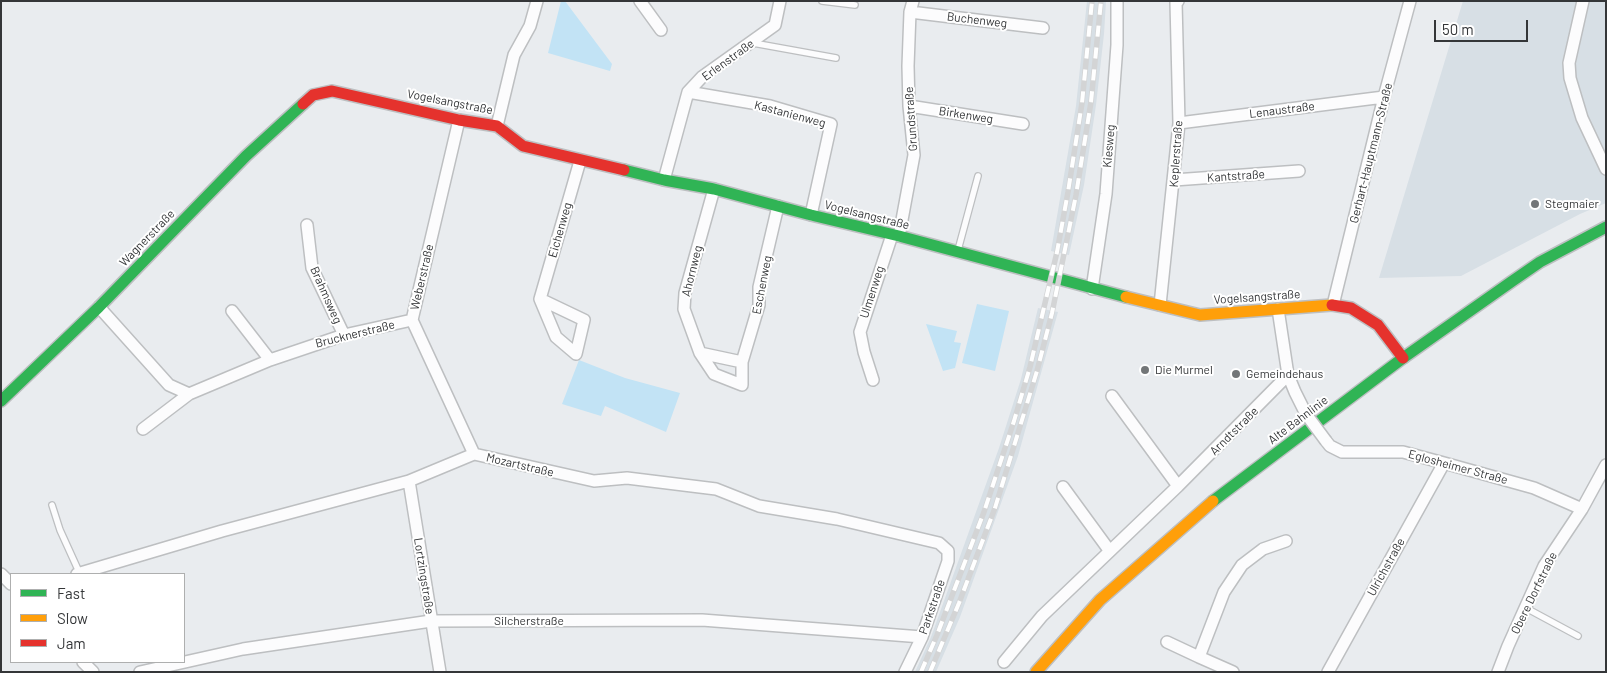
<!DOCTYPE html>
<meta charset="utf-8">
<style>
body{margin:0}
#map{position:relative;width:1607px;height:673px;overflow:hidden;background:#e9ecef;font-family:Barlow,sans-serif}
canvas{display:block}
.frame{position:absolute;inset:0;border:2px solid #343638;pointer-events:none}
.legend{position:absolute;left:10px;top:573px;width:175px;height:90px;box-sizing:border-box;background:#fff;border:1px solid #aeafaf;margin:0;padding:6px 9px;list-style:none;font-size:15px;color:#343638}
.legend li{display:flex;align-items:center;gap:10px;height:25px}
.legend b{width:25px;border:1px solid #aeafaf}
.scale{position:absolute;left:1434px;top:20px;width:94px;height:22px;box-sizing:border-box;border:2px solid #343638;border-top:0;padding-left:6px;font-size:15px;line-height:18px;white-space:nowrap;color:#343638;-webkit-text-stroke:4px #fff;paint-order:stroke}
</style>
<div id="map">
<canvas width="1607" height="673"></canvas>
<div class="frame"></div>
<ul class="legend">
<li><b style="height:6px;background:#30b455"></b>Fast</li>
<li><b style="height:6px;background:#ff9f0a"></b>Slow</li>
<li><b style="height:6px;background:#e5322d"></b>Jam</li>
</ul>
<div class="scale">50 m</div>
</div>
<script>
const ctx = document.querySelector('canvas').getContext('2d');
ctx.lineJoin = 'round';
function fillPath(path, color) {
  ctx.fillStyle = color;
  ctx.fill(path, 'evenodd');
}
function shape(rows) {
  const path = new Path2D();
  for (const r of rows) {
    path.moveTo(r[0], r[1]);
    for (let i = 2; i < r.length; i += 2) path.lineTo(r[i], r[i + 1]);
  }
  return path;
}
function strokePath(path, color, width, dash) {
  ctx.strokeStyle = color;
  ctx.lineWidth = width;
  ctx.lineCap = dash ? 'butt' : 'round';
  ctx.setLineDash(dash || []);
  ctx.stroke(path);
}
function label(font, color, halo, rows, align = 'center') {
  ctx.font = font + ' Barlow,sans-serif';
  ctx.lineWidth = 4;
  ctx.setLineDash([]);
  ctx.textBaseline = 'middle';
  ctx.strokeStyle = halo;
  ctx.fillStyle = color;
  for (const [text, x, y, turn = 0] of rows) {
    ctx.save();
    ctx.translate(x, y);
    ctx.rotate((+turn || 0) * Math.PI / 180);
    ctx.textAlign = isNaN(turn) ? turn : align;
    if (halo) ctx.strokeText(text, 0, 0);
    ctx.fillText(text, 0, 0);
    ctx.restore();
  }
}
fillPath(shape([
 [1087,1,1106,1,1104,34,1096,105,1084,185,1069,255,1051,251,1076,106],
 [1463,1,1606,1,1606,203,1580,214,1461,276,1379,278],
 [1038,308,1058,312,1018,456,960,617,936,672,915,672,931,637,999,448,1021,379]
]), '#d7dfe5');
fillPath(shape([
 [561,1,565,1,612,64,610,71,548,53],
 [977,304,1009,311,995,371,962,363],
 [926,324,957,331,954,342,961,343,955,368,943,371],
 [579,360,625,378,680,393,666,432,605,406,601,416,562,404]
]), '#c2e3f5');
const lane = shape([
 [822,1,855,5],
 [753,43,836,58],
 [958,250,978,176],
 [52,505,60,530,80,574],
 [1526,608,1578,636]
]);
const street = shape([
 [640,1,661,30],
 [1583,1,1569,63,1570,78,1582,118,1606,169],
 [910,12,1043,28],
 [688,92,770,106,831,124,811,215],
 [909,106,1023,124],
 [459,120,412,320,474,454],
 [1179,123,1384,97],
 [497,126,514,55,530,26,537,1],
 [664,180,688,92,702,77,775,25,780,1],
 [1174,180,1299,171],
 [307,225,312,268,344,335],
 [899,236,914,155,909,106,908,66,910,12,913,1],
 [1092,289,1106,194,1117,45,1117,1],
 [540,299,584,320,576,354,556,337,540,299,580,161],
 [1160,305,1179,123,1176,2,1178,1],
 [1333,305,1384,97,1410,1],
 [99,307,169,385,189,394],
 [1278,309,1288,375,1295,392,1306,414],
 [232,311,270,360],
 [700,353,742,362,742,385,714,374,700,353,684,309,685,293,714,189],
 [742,362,759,305,759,287,778,206],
 [873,380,864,352,860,332,892,235],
 [1112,396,1178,486],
 [143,429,189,394,270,360,344,335,412,320],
 [1326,441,1330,446,1342,452,1403,452,1444,463,1534,488,1582,509],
 [409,481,440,672],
 [1063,487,1109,550],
 [1,574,11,584],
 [77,574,222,531,409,481,474,454,594,481,627,478,716,489,759,506,837,519,939,543,948,551,948,561,922,637,905,672],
 [1167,642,1199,657],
 [83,662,93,672],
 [1004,662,1042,616,1178,486,1288,375],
 [140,672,243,649,431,621,702,620,922,637],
 [1233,672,1199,657,1224,592,1242,565,1263,549,1286,541],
 [1328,672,1444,463],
 [1498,672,1508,646,1544,566,1582,509,1606,465]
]);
const fast = shape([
 [624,170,664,180,714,189,811,215,899,236,1126,297],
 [1,401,99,307,246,156,303,104],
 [1213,501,1403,358,1511,282,1540,262,1606,227]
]);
const slow = shape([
 [1126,297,1200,315,1332,305],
 [1036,672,1100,600,1213,501]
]);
const jam = shape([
 [303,104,313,95,332,91,459,120,497,126,523,146,624,170],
 [1332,305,1351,308,1378,325,1403,358]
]);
strokePath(lane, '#bdbfc1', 8);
strokePath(street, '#bdbfc1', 14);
strokePath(fast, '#bdbfc1', 14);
strokePath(slow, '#bdbfc1', 14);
strokePath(jam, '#bdbfc1', 14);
strokePath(lane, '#fcfcfd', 5.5);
strokePath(street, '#fcfcfd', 11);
strokePath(fast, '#30b455', 11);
strokePath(slow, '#ff9f0a', 11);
strokePath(jam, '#e5322d', 11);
const rail = shape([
 [921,672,937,635,984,512,1014,421,1030,367,1057,252,1068,192,1082,103,1092,1],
 [930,672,959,603,995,508,1037,371,1052,313,1076,195,1091,102,1101,1]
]);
strokePath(rail, '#d3d4d5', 5.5);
strokePath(rail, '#fff', 4, [11]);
const streetBridge = shape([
 [1306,414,1326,441]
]);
strokePath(streetBridge, '#bdbfc1', 14, []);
strokePath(streetBridge, '#fcfcfd', 11);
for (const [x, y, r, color] of [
 [1535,204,5,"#737678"],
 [1145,370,5,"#737678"],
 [1236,374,5,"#737678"]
]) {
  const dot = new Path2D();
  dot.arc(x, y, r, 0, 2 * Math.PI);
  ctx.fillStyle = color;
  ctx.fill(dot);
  strokePath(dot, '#fff', 2);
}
label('12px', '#343638', '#fff', [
 ["Buchenweg",977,20,7],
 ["Erlenstraße",728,60,-36],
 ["Vogelsangstraße",450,102,11],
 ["Lenaustraße",1282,110,-7],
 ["Kastanienweg",790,114,15],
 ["Birkenweg",966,115,9],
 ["Grundstraße",911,119,-94],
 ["Kiesweg",1109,146,-85],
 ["Gerhart-Hauptmann-Straße",1371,153,-76],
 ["Keplerstraße",1176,154,-86],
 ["Kantstraße",1236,176,-4],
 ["Vogelsangstraße",867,215,14],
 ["Eichenweg",560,230,-74],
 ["Wagnerstraße",147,238,-46],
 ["Ahornweg",692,271,-76],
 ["Weberstraße",422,277,-77],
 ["Eschenweg",762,285,-79],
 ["Ulmenweg",872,292,-72],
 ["Brahmsweg",326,295,66],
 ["Vogelsangstraße",1257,297,-4],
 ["Brucknerstraße",355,334,-14],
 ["Alte Bahnlinie",1298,420,-37],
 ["Arndtstraße",1234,431,-45],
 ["Mozartstraße",520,465,13],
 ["Eglosheimer Straße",1458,467,15],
 ["Ulrichstraße",1386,567,-61],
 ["Lortzingstraße",424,576,81],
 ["Obere Dorfstraße",1534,593,-64],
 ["Parkstraße",932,607,-71],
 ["Silcherstraße",529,621]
]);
label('12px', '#343638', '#fff', [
 ["Stegmaier",1545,204],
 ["Die Murmel",1155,370],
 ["Gemeindehaus",1246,374]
], 'left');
</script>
